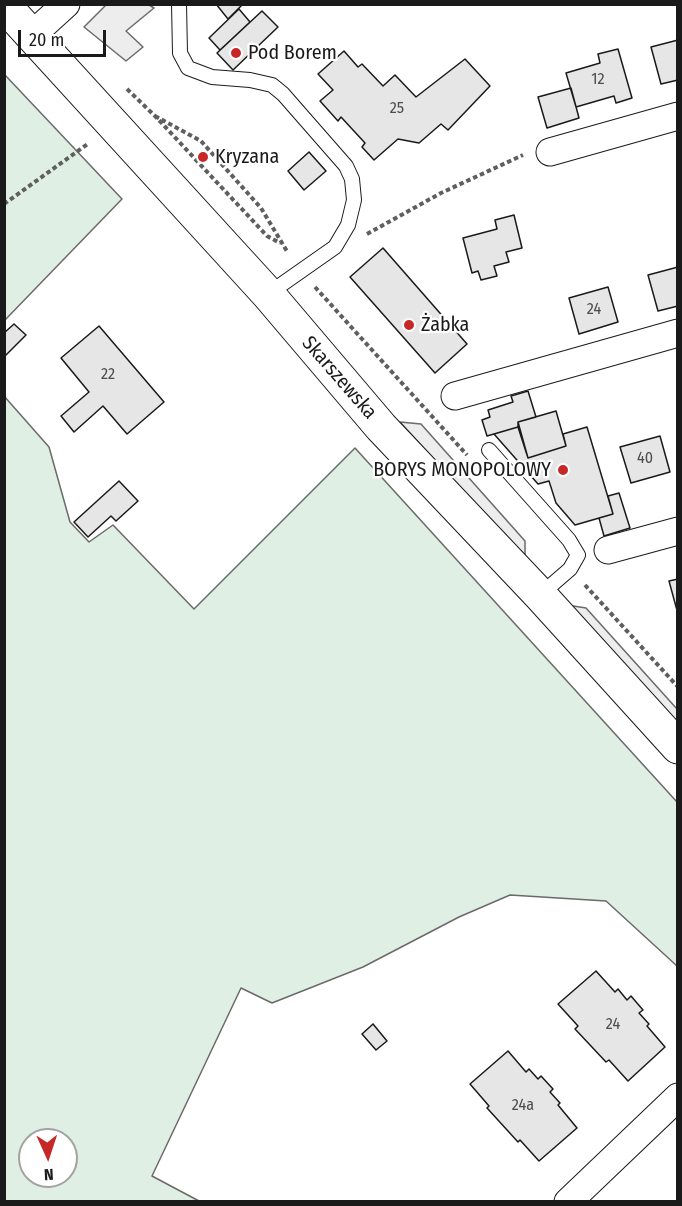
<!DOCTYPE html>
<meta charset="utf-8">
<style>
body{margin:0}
#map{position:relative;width:682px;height:1206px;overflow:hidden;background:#fff;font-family:"Fira Sans Condensed",sans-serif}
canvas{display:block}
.frame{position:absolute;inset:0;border:6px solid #1a1a1a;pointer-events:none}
.north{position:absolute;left:18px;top:1128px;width:60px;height:60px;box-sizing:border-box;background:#fff;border:2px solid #a3a3a3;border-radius:50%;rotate:177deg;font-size:16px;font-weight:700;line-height:24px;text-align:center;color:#1a1a1a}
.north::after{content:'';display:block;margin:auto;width:21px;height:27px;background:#c62828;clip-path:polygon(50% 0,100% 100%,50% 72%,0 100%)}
.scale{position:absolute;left:18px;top:30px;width:88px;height:27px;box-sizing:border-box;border:3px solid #1a1a1a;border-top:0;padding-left:8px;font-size:18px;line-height:21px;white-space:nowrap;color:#1a1a1a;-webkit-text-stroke:4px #fff;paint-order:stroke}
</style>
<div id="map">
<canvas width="682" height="1206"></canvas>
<div class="frame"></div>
<div class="north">N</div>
<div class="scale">20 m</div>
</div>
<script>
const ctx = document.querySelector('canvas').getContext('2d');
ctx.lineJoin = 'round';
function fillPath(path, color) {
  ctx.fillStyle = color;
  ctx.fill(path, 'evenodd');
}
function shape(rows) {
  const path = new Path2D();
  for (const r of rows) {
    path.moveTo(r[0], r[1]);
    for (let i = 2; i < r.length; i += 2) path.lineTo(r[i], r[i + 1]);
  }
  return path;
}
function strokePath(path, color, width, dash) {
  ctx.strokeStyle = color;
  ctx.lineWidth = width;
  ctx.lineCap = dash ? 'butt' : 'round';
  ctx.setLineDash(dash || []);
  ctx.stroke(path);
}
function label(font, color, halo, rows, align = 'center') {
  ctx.font = font + ' "Fira Sans Condensed",sans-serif';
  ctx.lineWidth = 4.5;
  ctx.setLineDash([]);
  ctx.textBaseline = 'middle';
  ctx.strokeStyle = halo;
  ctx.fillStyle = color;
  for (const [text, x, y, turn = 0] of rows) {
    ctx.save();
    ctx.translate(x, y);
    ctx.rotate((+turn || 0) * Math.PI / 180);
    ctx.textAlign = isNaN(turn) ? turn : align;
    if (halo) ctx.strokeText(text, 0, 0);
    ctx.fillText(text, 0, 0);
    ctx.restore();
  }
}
const green = shape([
 [5,75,122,199,5,320,4,75,5,75],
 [4,396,49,447,70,522,89,542,113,525,194,609,355,448,677,802,677,966,606,901,510,895,459,917,363,967,272,1003,241,988,152,1176,199,1201,5,1201,4,396],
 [30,1140,66,1140,66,1176,30,1176,30,1140]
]);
fillPath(green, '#e0efe3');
strokePath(green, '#6a6a6a', 1.5);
const parking = shape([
 [107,4,149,5,154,8,126,31,143,47,126,61,84,27,107,4],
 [400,422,421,424,525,541,525,559,400,422],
 [567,605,586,608,677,709,677,725,567,605]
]);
fillPath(parking, '#ededed');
strokePath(parking, '#6a6a6a', 1.5);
const building = shape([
 [216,4,243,4,228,19,216,4],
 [239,9,250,22,220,50,209,38,239,9],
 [262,11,278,27,233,70,217,53,262,11],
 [678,40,678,80,661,84,651,47,678,40],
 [618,49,632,98,616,103,614,96,576,107,566,73,600,63,598,54,618,49],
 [344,51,358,67,362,64,383,86,395,75,416,97,465,59,490,86,448,130,441,124,419,143,398,139,374,160,362,147,365,143,341,117,338,121,320,101,333,90,318,74,344,51],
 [571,88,579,118,547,128,538,97,571,88],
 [309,152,326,171,304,190,288,171,309,152],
 [514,215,522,248,506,252,509,262,494,266,497,276,481,280,478,271,472,273,463,238,497,229,495,220,514,215],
 [383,248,467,344,435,373,350,277,383,248],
 [678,267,678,306,658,311,648,275,678,267],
 [608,287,618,322,579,334,569,298,608,287],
 [14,324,26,335,4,357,4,333,14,324],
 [99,326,164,402,127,434,103,406,74,432,61,416,89,392,61,358,99,326],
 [528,391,536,417,518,422,518,427,487,436,482,420,490,417,488,410,513,402,511,396,528,391],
 [556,411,566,446,528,458,518,422,556,411],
 [518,427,528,458,566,446,563,434,587,427,613,514,575,525,556,503,549,481,538,484,494,434,518,427],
 [660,436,670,472,631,483,620,447,660,436],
 [119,481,138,501,116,521,111,516,88,537,74,522,119,481],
 [619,493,630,528,604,536,599,518,613,514,608,496,619,493],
 [678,579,678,614,669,581,678,579],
 [596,971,615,992,618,989,627,1000,631,996,643,1010,639,1013,649,1024,647,1026,665,1047,628,1081,609,1060,606,1062,575,1029,578,1026,558,1004,596,971],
 [373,1024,387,1041,376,1050,362,1034,373,1024],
 [508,1051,526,1072,529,1069,538,1079,541,1076,553,1089,550,1092,560,1103,558,1105,577,1128,539,1161,520,1140,518,1142,487,1108,489,1106,470,1084,508,1051]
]);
fillPath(building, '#e6e6e6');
strokePath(building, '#1a1a1a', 1.5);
const service = shape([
 [179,4,180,53,188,68,212,77,250,80,272,85,283,94,346,166,352,179,354,200,348,225,335,247,268,294],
 [489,450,569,540,578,555,570,569,540,595]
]);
const minor = shape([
 [32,35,66,4],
 [550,152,678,116],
 [455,396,678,333],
 [608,550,678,531],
 [568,1202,678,1097]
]);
const secondary = shape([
 [4,5,268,294,381,427,540,595,678,747]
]);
strokePath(service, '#1a1a1a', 16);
strokePath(minor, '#1a1a1a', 29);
strokePath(secondary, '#1a1a1a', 35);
strokePath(shape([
 [127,89,155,116,267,236,280,243],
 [155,116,201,141,261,208,288,253],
 [4,204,89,143],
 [367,234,441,193,523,155],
 [315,287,467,455],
 [585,585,678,687]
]), '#5f5f5f', 4, [4.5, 3]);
strokePath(service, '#fff', 14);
strokePath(minor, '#fff', 27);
strokePath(secondary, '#fff', 33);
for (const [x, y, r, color] of [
 [236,53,6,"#c62828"],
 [203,157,6,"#c62828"],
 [409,325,6,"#c62828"],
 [563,470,6,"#c62828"]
]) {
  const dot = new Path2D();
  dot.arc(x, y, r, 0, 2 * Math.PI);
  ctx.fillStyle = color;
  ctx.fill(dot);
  strokePath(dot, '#fff', 2);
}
label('16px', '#4d4d4d', null, [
 ["12",598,80],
 ["25",397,109],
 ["24",594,310],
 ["22",108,375],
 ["40",645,459],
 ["24",613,1025],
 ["24a",523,1106]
]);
label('20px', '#1a1a1a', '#fff', [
 ["Pod Borem",248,53],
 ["Kryzana",215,157],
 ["Żabka",421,325],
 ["BORYS MONOPOLOWY",551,470,"right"]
], 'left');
label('20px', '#1a1a1a', '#fff', [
 ["Skarszewska",339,378,49]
]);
</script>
